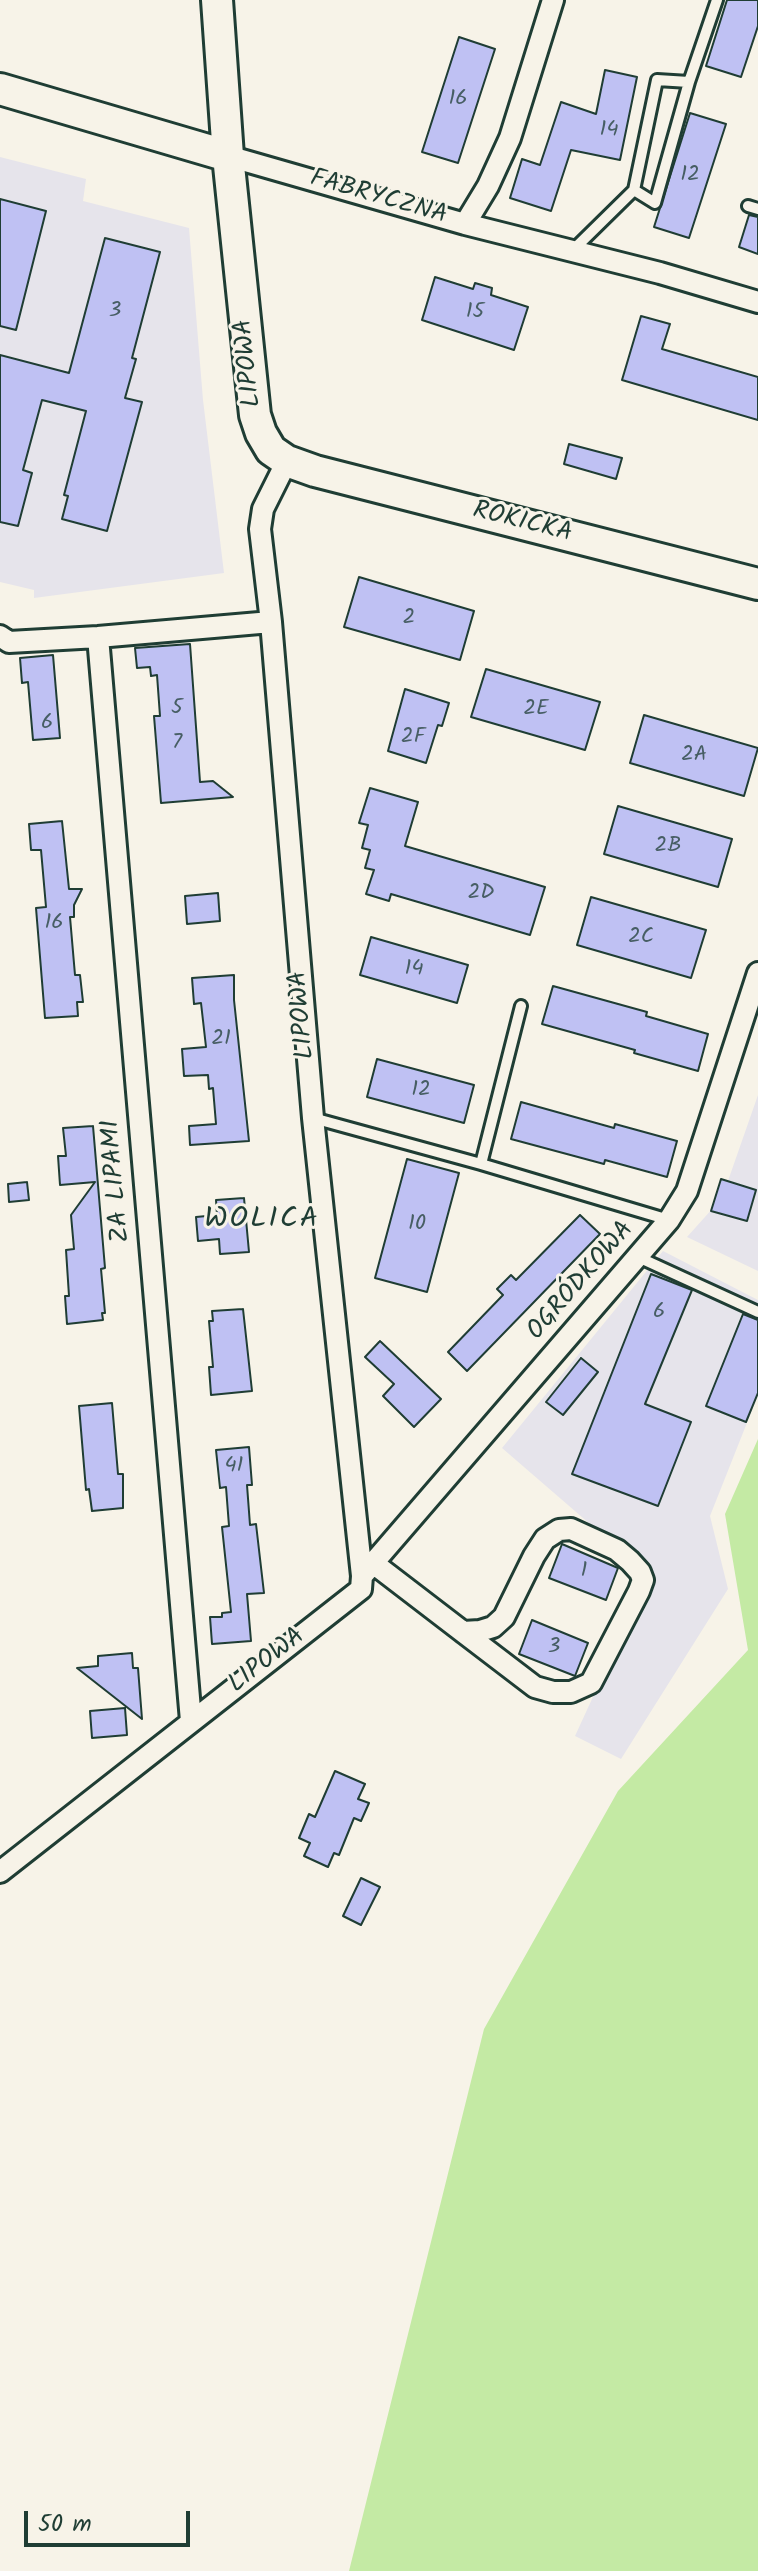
<!DOCTYPE html>
<meta charset="utf-8">
<style>
body{margin:0}
#map{position:relative;width:758px;height:2571px;overflow:hidden;background:#f7f3e8;font-family:Kalam,sans-serif}
canvas{display:block}
.scale{position:absolute;left:24px;top:2511px;width:166px;height:36px;box-sizing:border-box;border:4px solid #1f3d34;border-top:0;padding-left:10px;font-size:24px;line-height:28px;white-space:nowrap;color:#1f3d34;-webkit-text-stroke:6px #f7f3e8;paint-order:stroke}
</style>
<div id="map">
<canvas width="758" height="2571"></canvas>
<div class="scale">50 m</div>
</div>
<script>
const ctx = document.querySelector('canvas').getContext('2d');
ctx.lineJoin = 'round';
function fillPath(path, color) {
  ctx.fillStyle = color;
  ctx.fill(path, 'evenodd');
}
function shape(rows) {
  const path = new Path2D();
  for (const r of rows) {
    path.moveTo(r[0], r[1]);
    for (let i = 2; i < r.length; i += 2) path.lineTo(r[i], r[i + 1]);
  }
  return path;
}
function strokePath(path, color, width, dash) {
  ctx.strokeStyle = color;
  ctx.lineWidth = width;
  ctx.lineCap = dash ? 'butt' : 'round';
  ctx.setLineDash(dash || []);
  ctx.stroke(path);
}
function label(font, color, halo, rows, align = 'center') {
  ctx.font = font + ' Kalam,sans-serif';
  ctx.lineWidth = 6;
  ctx.setLineDash([]);
  ctx.textBaseline = 'middle';
  ctx.strokeStyle = halo;
  ctx.fillStyle = color;
  for (const [text, x, y, turn = 0] of rows) {
    ctx.save();
    ctx.translate(x, y);
    ctx.rotate((+turn || 0) * Math.PI / 180);
    ctx.textAlign = isNaN(turn) ? turn : align;
    if (halo) ctx.strokeText(text, 0, 0);
    ctx.fillText(text, 0, 0);
    ctx.restore();
  }
}
fillPath(shape([
 [0,157,86,179,83,201,189,228,203,400,224,573,34,598,34,590,0,582],
 [758,1095,758,1271,687,1237,722,1198],
 [663,1251,758,1300,758,1395,710,1516,728,1589,621,1759,575,1736,649,1575,502,1448]
]), '#e6e4eb');
fillPath(shape([
 [758,1439,758,2571,349,2571,484,2029,618,1791,748,1650,725,1514]
]), '#c4eaa4');
const building = shape([
 [727,0,758,0,758,26,741,77,706,66,727,0],
 [459,37,495,49,458,163,422,152,459,37],
 [605,70,637,77,620,160,571,150,551,211,510,198,522,159,540,165,561,102,596,114,605,70],
 [690,113,726,124,689,238,654,227,690,113],
 [0,199,46,211,16,330,0,326,0,199],
 [749,215,758,217,758,254,739,247,749,215],
 [105,238,160,252,132,358,136,359,125,398,142,402,107,531,62,519,68,496,64,495,86,411,42,400,23,470,32,473,18,526,0,522,0,355,69,373,105,238],
 [435,277,473,289,475,283,492,288,491,295,528,307,514,350,422,320,435,277],
 [641,316,670,324,662,349,758,377,758,420,622,380,641,316],
 [569,444,622,458,616,479,564,464,569,444],
 [359,577,474,611,460,660,344,627,359,577],
 [190,644,200,782,213,781,233,797,161,803,154,716,160,716,157,675,151,676,150,667,137,668,135,648,190,644],
 [53,655,60,738,33,740,28,682,22,683,20,658,53,655],
 [486,669,600,702,585,750,471,717,486,669],
 [405,689,449,703,442,726,438,725,426,763,388,751,405,689],
 [644,715,758,748,744,796,630,763,644,715],
 [370,788,418,802,405,846,545,887,530,935,391,894,389,901,366,894,374,870,365,868,370,850,362,848,368,825,359,823,370,788],
 [618,806,732,839,718,887,604,854,618,806],
 [62,821,69,889,82,889,74,905,74,917,70,917,75,975,80,975,83,1002,77,1002,78,1016,45,1018,36,908,46,907,41,850,31,850,29,824,62,821],
 [218,893,220,921,187,924,185,896,218,893],
 [591,897,706,930,691,978,577,945,591,897],
 [371,937,468,965,457,1003,360,975,371,937],
 [234,975,234,1000,249,1141,190,1145,189,1126,216,1124,213,1088,209,1089,208,1075,184,1076,182,1049,206,1047,201,1003,194,1004,192,978,234,975],
 [553,986,647,1012,646,1016,708,1034,698,1071,634,1053,635,1050,542,1024,553,986],
 [377,1059,474,1085,464,1123,367,1097,377,1059],
 [521,1102,614,1128,615,1124,677,1141,667,1177,605,1160,604,1164,511,1139,521,1102],
 [93,1126,105,1268,101,1269,105,1313,102,1313,103,1320,67,1324,65,1296,69,1296,66,1250,74,1249,71,1215,95,1182,60,1185,58,1156,66,1156,63,1128,93,1126],
 [407,1159,459,1173,427,1292,375,1278,407,1159],
 [721,1179,756,1190,747,1221,711,1211,721,1179],
 [27,1182,29,1200,9,1202,8,1184,27,1182],
 [244,1198,249,1252,220,1254,219,1239,198,1241,196,1217,217,1215,216,1200,244,1198],
 [580,1215,600,1234,467,1371,448,1352,503,1295,497,1289,511,1275,516,1280,580,1215],
 [651,1274,692,1290,645,1404,691,1422,658,1506,572,1474,651,1274],
 [243,1309,252,1391,211,1395,209,1367,213,1367,209,1321,213,1321,212,1311,243,1309],
 [743,1314,758,1320,758,1393,746,1422,706,1406,743,1314],
 [380,1341,441,1399,414,1427,383,1396,394,1384,365,1357,380,1341],
 [581,1358,598,1372,563,1415,546,1402,581,1358],
 [112,1403,118,1474,123,1474,123,1508,92,1511,89,1489,86,1490,79,1406,112,1403],
 [249,1447,252,1485,247,1485,250,1525,256,1524,264,1593,247,1594,251,1641,212,1644,210,1617,222,1617,222,1613,231,1612,222,1527,229,1526,226,1487,220,1488,216,1450,249,1447],
 [562,1544,618,1568,606,1600,549,1578,562,1544],
 [532,1620,588,1643,575,1676,519,1654,532,1620],
 [132,1653,133,1668,138,1668,142,1719,77,1668,98,1666,98,1656,132,1653],
 [125,1708,127,1735,92,1738,90,1711,125,1708],
 [335,1771,365,1784,358,1799,369,1803,361,1821,354,1818,339,1855,334,1853,328,1867,304,1856,310,1843,299,1838,309,1814,315,1817,335,1771],
 [361,1878,380,1887,361,1925,343,1916,361,1878]
]);
fillPath(building, '#bfc1f3');
strokePath(building, '#1f3d34', 2);
const service = shape([
 [689,82,717,0],
 [748,206,758,209],
 [573,250,634,190,657,80,689,82,655,203,634,190],
 [313,1118,481,1164,669,1220],
 [481,1164,521,1006],
 [638,1257,758,1312]
]);
const minor = shape([
 [228,156,465,224,660,273,758,302],
 [465,224,488,186,510,138,553,0],
 [0,636,9,642,98,637,271,622],
 [98,637,191,1721],
 [373,1563,463,1632,535,1687,553,1692,571,1692,591,1683,639,1591,643,1580,640,1572,630,1561,617,1550,571,1529,559,1530,545,1539,534,1556,504,1617,493,1627,480,1631,463,1632],
 [362,1576,669,1220,687,1191,758,973],
 [0,1872,361,1589,362,1576,313,1118,271,622,260,529,263,509,287,461]
]);
const secondary = shape([
 [217,0,228,156,255,415,261,433,271,450,287,461,315,471,758,584],
 [0,89,228,156]
]);
strokePath(service, '#1f3d34', 16);
strokePath(minor, '#1f3d34', 26);
strokePath(secondary, '#1f3d34', 36);
strokePath(service, '#f7f3e8', 10);
strokePath(minor, '#f7f3e8', 20);
strokePath(secondary, '#f7f3e8', 30);
label('22px', '#475e64', null, [
 ["16",458,100],
 ["14",609,131],
 ["12",690,176],
 ["3",115,312],
 ["15",475,313],
 ["2",409,619],
 ["5",177,709],
 ["2E",536,710],
 ["6",47,724],
 ["2F",413,738],
 ["7",177,744],
 ["2A",694,756],
 ["2B",668,847],
 ["2D",481,894],
 ["16",54,924],
 ["2C",641,938],
 ["14",414,970],
 ["21",221,1040],
 ["12",421,1091],
 ["10",417,1225],
 ["6",659,1313],
 ["41",234,1467],
 ["1",584,1572],
 ["3",554,1648]
]);
label('26px', '#1f3d34', '#f7f3e8', [
 ["FABRYCZNA",378,199,16],
 ["LIPOWA",250,363,-96],
 ["ROKICKA",522,524,14],
 ["LIPOWA",304,1015,-95],
 ["ZA LIPAMI",118,1181,-95],
 ["OGRÓDKOWA",582,1282,-49],
 ["LIPOWA",268,1662,-38]
]);
ctx.letterSpacing = '2px';
label('30px', '#1f3d34', '#f7f3e8', [
 ["WOLICA",262,1222]
]);
ctx.letterSpacing = '0px';
</script>
